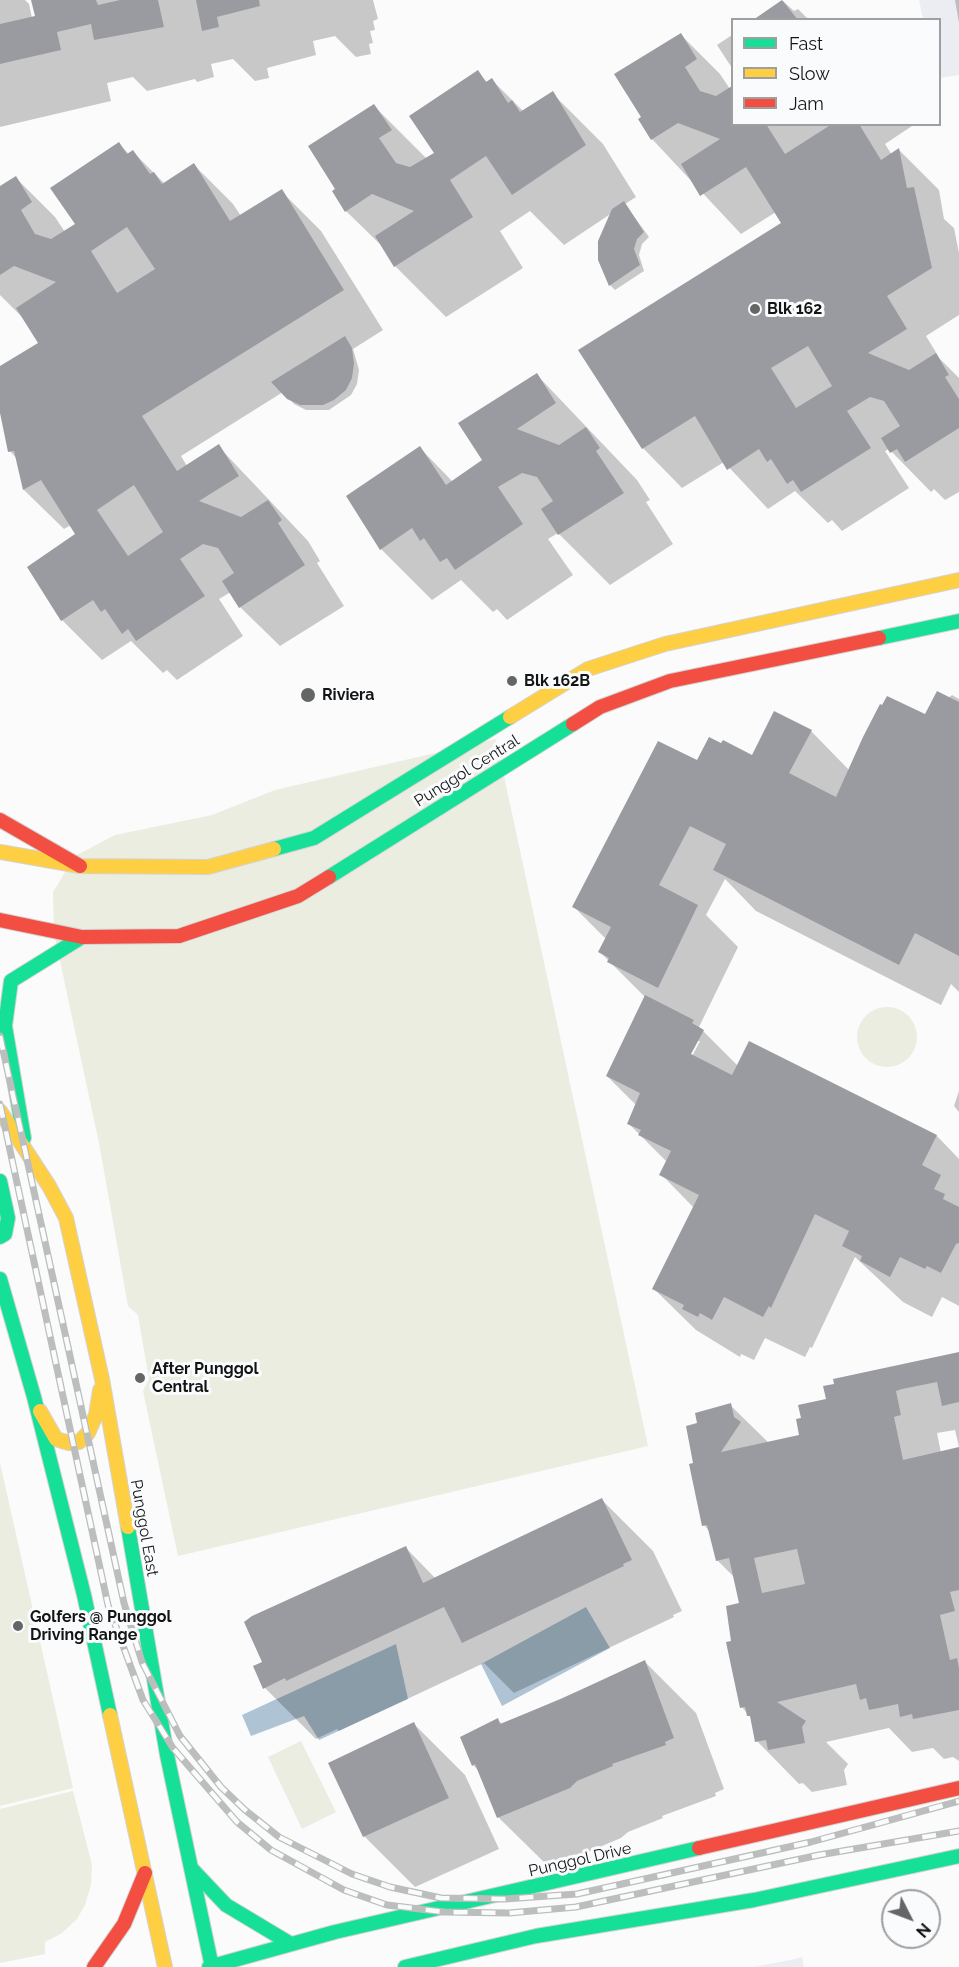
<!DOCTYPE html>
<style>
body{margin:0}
#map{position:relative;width:959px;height:1967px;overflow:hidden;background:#fbfbfc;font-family:Raleway,sans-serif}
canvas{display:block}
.legend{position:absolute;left:731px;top:18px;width:210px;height:108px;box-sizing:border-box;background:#fafbfd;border:2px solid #9e9fa0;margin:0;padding:8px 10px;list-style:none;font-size:18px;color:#131414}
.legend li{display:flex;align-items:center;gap:12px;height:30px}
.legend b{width:30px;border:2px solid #9e9fa0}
.north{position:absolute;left:881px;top:1889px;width:60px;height:60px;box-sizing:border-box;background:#fafbfd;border:2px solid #9e9fa0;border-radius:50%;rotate:132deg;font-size:16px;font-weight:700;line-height:24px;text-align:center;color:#131414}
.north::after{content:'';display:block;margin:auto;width:21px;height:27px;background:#646565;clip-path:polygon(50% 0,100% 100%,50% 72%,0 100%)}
</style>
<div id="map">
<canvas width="959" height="1967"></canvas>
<ul class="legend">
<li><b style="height:8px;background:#16e098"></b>Fast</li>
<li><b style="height:8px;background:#ffcf43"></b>Slow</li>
<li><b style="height:8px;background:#f24e42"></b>Jam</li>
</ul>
<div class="north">N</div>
</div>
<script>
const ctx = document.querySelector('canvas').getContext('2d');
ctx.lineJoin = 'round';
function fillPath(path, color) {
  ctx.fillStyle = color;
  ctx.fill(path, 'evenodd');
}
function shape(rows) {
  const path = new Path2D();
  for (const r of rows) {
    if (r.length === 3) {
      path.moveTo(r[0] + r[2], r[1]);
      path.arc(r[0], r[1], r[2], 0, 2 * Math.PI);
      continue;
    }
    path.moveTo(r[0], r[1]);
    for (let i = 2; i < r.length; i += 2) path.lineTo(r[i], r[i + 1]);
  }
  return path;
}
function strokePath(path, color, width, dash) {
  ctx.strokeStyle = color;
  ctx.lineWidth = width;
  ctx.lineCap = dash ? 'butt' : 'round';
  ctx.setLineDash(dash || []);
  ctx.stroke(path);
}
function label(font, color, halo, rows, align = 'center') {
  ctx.font = font + ' Raleway,sans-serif';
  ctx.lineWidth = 6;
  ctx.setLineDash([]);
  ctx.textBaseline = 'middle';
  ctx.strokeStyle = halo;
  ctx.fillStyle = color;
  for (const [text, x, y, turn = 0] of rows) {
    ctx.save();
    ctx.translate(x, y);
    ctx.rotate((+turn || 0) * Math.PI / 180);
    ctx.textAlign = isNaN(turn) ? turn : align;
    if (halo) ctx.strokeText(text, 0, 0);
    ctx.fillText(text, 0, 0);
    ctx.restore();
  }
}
fillPath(shape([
 [919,0,959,0,959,75,940,78,940,20,923,19],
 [802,1957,804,1967,754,1967,790,1960]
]), '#ebedf2');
fillPath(shape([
 [496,739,648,1446,178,1556,143,1391,149,1379,138,1315,128,1306,99,1143,54,933,53,892,75,856,115,835,212,815,275,790],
 [887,1037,30],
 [0,1463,73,1788,0,1806],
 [301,1741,336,1812,302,1829,268,1757],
 [73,1791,92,1865,91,1885,85,1905,77,1919,62,1933,45,1942,45,1954,0,1963,0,1809]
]), '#eaede0');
fillPath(shape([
 [586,1607,610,1648,502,1706,481,1664],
 [396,1644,408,1699,319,1740,304,1716,251,1736,242,1715]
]), '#aec3d4');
fillPath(shape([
 [0,0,25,0,29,4,32,18,37,17,37,0,373,0,378,19,373,21,375,30,370,31,373,43,369,44,371,54,356,57,335,36,313,41,316,55,267,68,269,78,255,81,233,59,211,64,214,77,197,82,195,79,147,91,133,77,107,83,111,101,0,127],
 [955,0,959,0,959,23],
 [783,1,794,11,798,9,809,20,755,20],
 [680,34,720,74,730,89,732,88,732,124,915,124,885,144,892,155,899,150,939,190,944,219,954,228,959,253,959,315,926,336,940,359,959,378,959,492,945,500,934,489,931,492,889,449,885,451,909,488,842,531,832,520,828,523,795,491,768,509,724,462,682,488,643,448,783,223,776,212,741,234,652,139,640,120],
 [732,35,732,68,717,45],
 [477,72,488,83,492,80,524,112,552,93,603,144,636,197,625,204,649,237,642,244,639,255,644,271,615,290,610,285,612,213,564,245,530,211,500,231,523,268,446,317,395,266,385,249,346,211,337,189,374,106,427,159,436,153],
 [119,144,129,154,133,152,165,184,194,165,233,204,241,216,281,191,321,231,383,330,353,349,359,370,357,384,351,395,329,410,306,410,294,404,283,392,181,456,187,466,218,446,308,541,320,561,317,563,344,606,280,646,240,607,231,592,219,599,243,636,177,680,167,670,163,673,131,641,102,660,62,620,77,535,71,525,64,529,24,490,17,459,10,451,0,405,0,368,40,343,26,321,0,295,0,187,15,177,55,217,65,232,77,224],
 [536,374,637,480,650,500,646,502,673,544,610,585,558,533,548,539,573,575,507,620,497,609,493,612,461,580,432,600,381,549,419,447,453,482,484,460],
 [952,695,959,699,959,992,951,984,941,1005,756,911,725,879,706,915,738,947,699,1027,738,1066,750,1043,937,1136,959,1159,959,1306,942,1297,932,1317,903,1302,855,1257,812,1348,810,1347,805,1357,765,1338,754,1360,741,1354,740,1357,696,1330,654,1289,694,1208,661,1174,667,1162,628,1123,636,1105,607,1076,645,997,600,952,606,939,574,907,697,762,752,757,811,731,849,770],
 [696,1041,700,1041,689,1062,687,1060],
 [959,1091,959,1112,954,1106],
 [959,1354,959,1447,955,1430,937,1433,941,1453,959,1449,959,1761,953,1757,944,1759,933,1748,912,1752,889,1728,826,1742,848,1764,844,1770,847,1785,812,1792,803,1783,799,1784,757,1741,752,1719,742,1707,741,1605,735,1578,717,1560,710,1532,704,1525,695,1464,699,1424,730,1405,769,1443,801,1436,802,1419,828,1400],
 [602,1500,653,1551,682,1611,673,1615,674,1617,514,1693,484,1663,339,1731,337,1729,316,1739,265,1688,264,1662,406,1548,436,1579],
 [645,1662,696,1713,724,1789,715,1793,716,1796,662,1816,663,1818,628,1832,621,1838,550,1868,499,1818,480,1772,473,1765,498,1720,502,1724],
 [414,1724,465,1775,499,1849,415,1887,364,1836]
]), '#0003');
fillPath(shape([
 [31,0,96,0,98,5,120,0,158,0,164,27,94,40,91,24,57,32,61,50,0,64,0,24,35,16],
 [196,0,259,0,260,6,217,17,219,27,202,31],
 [782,0,798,20,753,20],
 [681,33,697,59,685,67,700,91,716,96,732,86,732,124,766,124,785,154,832,124,859,124,881,160,899,148,907,188,914,187,932,268,887,296,907,329,868,353,909,370,936,353,949,375,945,377,959,399,959,428,905,462,897,449,890,453,881,438,900,426,884,401,870,397,847,411,871,448,801,492,793,480,787,484,771,459,767,462,759,449,727,470,695,416,642,449,578,350,781,223,746,167,700,196,681,164,720,139,678,123,651,140,638,119,641,117,614,74],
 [808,346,832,386,796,408,771,368],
 [478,70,486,82,492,78,508,103,512,100,520,112,553,91,586,145,512,195,486,156,450,180,473,217,394,267,375,236,414,211,372,194,345,212,332,191,335,189,308,146,374,104,392,130,379,138,396,163,410,167,434,153,409,116],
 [119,142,127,154,133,150,150,174,154,172,162,184,194,163,230,221,282,189,344,290,142,416,177,471,219,444,239,476,199,501,241,517,268,500,282,520,278,523,305,565,239,608,222,581,234,573,218,548,203,544,180,559,205,596,136,641,128,629,122,634,105,609,101,612,93,600,61,621,27,567,75,534,41,480,23,490,14,451,8,452,0,413,0,366,38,343,16,308,56,282,14,266,0,275,0,186,16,176,32,202,21,210,35,234,51,239,75,224,50,188],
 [127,227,155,269,117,293,91,251],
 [134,485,163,532,128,556,97,510],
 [624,201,644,232,637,239,634,249,640,265,609,286,598,260,598,241,612,209],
 [345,336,352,348,354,364,352,378,346,390,334,400,323,405,300,405,287,399,271,382],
 [537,373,556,403,517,429,559,445,586,427,600,448,596,451,624,493,558,535,541,509,553,501,537,477,522,473,498,487,523,524,455,570,447,558,440,562,424,538,420,541,412,528,380,550,346,496,420,446,446,485,482,460,458,423],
 [937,691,959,702,959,956,915,933,899,965,713,870,726,844,690,826,659,885,698,905,658,988,607,962,609,958,598,952,611,927,572,907,658,741,697,760,709,737,721,743,723,740,752,755,774,711,812,730,789,773,836,797,863,737,880,704,882,705,887,696,925,714],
 [645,995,694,1020,692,1023,704,1030,691,1054,732,1075,749,1041,937,1135,922,1165,941,1175,934,1189,945,1194,943,1199,959,1207,959,1243,956,1244,941,1273,927,1266,925,1269,900,1257,890,1277,860,1261,862,1256,842,1246,849,1231,815,1214,771,1308,769,1306,763,1317,724,1297,712,1320,700,1313,698,1317,682,1309,684,1305,652,1289,699,1195,659,1175,671,1151,638,1135,641,1130,627,1124,640,1093,606,1076],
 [959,1352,959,1402,942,1406,937,1382,902,1389,896,1391,901,1415,894,1417,903,1460,959,1447,959,1590,950,1592,955,1611,940,1615,950,1660,957,1658,959,1668,959,1710,913,1719,912,1714,900,1717,898,1704,869,1710,866,1698,860,1700,856,1684,777,1702,806,1721,802,1727,805,1743,768,1750,766,1740,755,1742,750,1716,747,1716,745,1707,740,1708,726,1642,731,1641,726,1606,739,1603,729,1558,716,1561,707,1525,702,1526,689,1464,693,1463,686,1426,697,1423,695,1413,731,1403,734,1417,741,1422,721,1452,799,1435,796,1419,801,1418,798,1405,826,1399,823,1386,834,1384,833,1379],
 [797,1549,805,1584,762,1593,754,1558],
 [602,1498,632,1560,623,1564,624,1566,462,1643,444,1607,286,1681,285,1678,263,1689,253,1666,262,1662,244,1622,252,1616,406,1546,423,1583],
 [645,1660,674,1738,665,1742,666,1745,612,1764,613,1766,577,1781,570,1788,497,1818,475,1764,472,1766,460,1737,498,1718,500,1724,561,1699],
 [414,1722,449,1798,363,1837,328,1763]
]), '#9a9ba1');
const fast = shape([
 [879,638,959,621],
 [274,849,314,838,510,717],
 [329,877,573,724],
 [24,1138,5,1026,11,981,82,937],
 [0,1181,8,1218,5,1234,0,1237],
 [0,1279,34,1397,84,1595,110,1715],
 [128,1527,167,1755,212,1967],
 [191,1868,226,1905,291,1944],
 [209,1967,335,1932,699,1848],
 [405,1967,536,1936,754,1900,959,1856]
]);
const slow = shape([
 [510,717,588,669,665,644,959,580],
 [0,852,80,866,208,867,274,849],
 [0,1111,49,1186,66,1218,102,1379,128,1527],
 [40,1411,56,1439,69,1443,79,1442,88,1433,96,1415,100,1390],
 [110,1715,165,1967]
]);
const jam = shape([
 [573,724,600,707,670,681,879,638],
 [0,820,80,866],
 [0,920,82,937,179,936,298,896,329,877],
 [699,1848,959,1788],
 [94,1967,124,1924,145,1873]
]);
strokePath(fast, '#d3d3d4', 16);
strokePath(slow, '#d3d3d4', 16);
strokePath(jam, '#d3d3d4', 16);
strokePath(fast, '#16e098', 14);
strokePath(slow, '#ffcf43', 14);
strokePath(jam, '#f24e42', 14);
const rail = shape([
 [0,1036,124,1603,142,1662,180,1736,221,1787,245,1810,279,1837,352,1874,390,1887,441,1898,505,1899,577,1894,811,1842,959,1801],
 [0,1104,108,1605,143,1700,173,1748,237,1822,271,1850,344,1890,387,1905,444,1912,509,1913,576,1907,819,1855,959,1831]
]);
strokePath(rail, '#bcbdbd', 7);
strokePath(rail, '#fafbfd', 4.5, [14]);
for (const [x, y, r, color] of [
 [755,309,6,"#646565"],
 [512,681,6,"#646565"],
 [308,695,8,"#646565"],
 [140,1378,6,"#646565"],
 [18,1626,6,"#646565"]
]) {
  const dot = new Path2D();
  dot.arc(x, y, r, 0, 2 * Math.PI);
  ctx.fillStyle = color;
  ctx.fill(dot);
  strokePath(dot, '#fafbfd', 2);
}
label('bold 16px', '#131414', '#fafbfd', [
 ["Blk 162",767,309],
 ["Blk 162B",524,681],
 ["Riviera",322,695],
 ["After Punggol",152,1369],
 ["Central",152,1387],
 ["Golfers @ Punggol",30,1617],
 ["Driving Range",30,1635]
], 'left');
label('16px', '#131414', '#fafbfd', [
 ["Punggol Central",467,771,-32],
 ["Punggol East",144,1528,80],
 ["Punggol Drive",580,1860,-13]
]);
</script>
